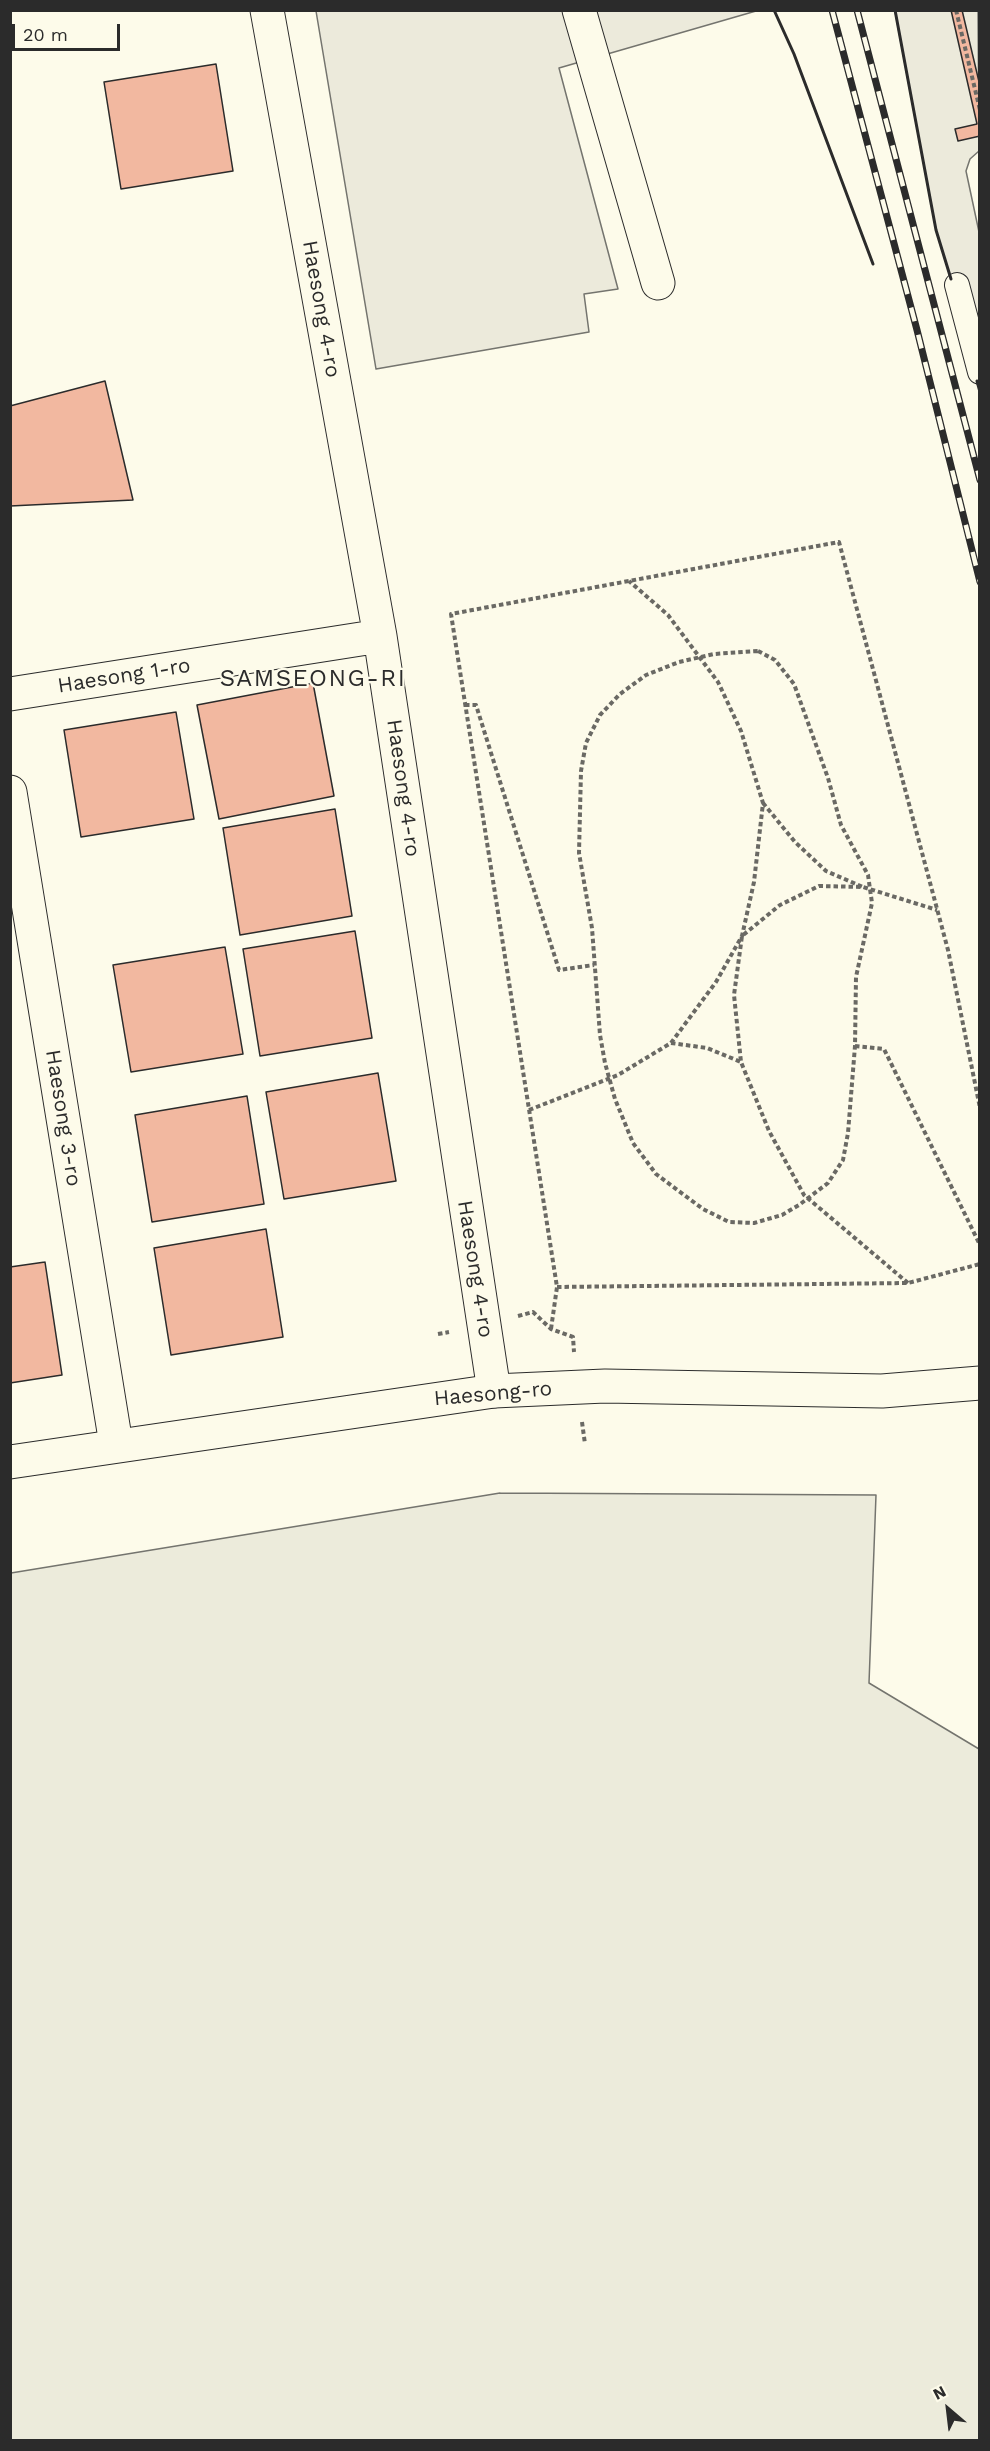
<!DOCTYPE html>
<style>
body{margin:0}
#map{position:relative;width:990px;height:2451px;overflow:hidden;background:#fdfbea;font-family:"Work Sans",sans-serif}
canvas{display:block}
.frame{position:absolute;inset:0;border:12px solid #2b2b2b;pointer-events:none}
.north{position:absolute;left:918px;top:2379px;width:60px;height:60px;-webkit-text-stroke:4px #fdfbea;paint-order:stroke;rotate:332deg;font-size:16px;font-weight:700;line-height:24px;text-align:center;color:#2b2b2b}
.north::after{content:'';display:block;margin:auto;width:21px;height:27px;background:#2b2b2b;clip-path:polygon(50% 0,100% 100%,50% 72%,0 100%)}
.scale{position:absolute;left:12px;top:24px;width:108px;height:27px;box-sizing:border-box;border:3px solid #2b2b2b;border-top:0;padding-left:8px;font-size:18px;line-height:21px;white-space:nowrap;color:#2b2b2b;-webkit-text-stroke:4px #fdfbea;paint-order:stroke}
</style>
<div id="map">
<canvas width="990" height="2451"></canvas>
<div class="frame"></div>
<div class="north">N</div>
<div class="scale">20 m</div>
</div>
<script>
const ctx = document.querySelector('canvas').getContext('2d');
ctx.lineJoin = 'round';
function fillPath(path, color) {
  ctx.fillStyle = color;
  ctx.fill(path, 'evenodd');
}
function shape(rows) {
  const path = new Path2D();
  for (const r of rows) {
    path.moveTo(r[0], r[1]);
    for (let i = 2; i < r.length; i += 2) path.lineTo(r[i], r[i + 1]);
  }
  return path;
}
function strokePath(path, color, width, dash) {
  ctx.strokeStyle = color;
  ctx.lineWidth = width;
  ctx.lineCap = dash ? 'butt' : 'round';
  ctx.setLineDash(dash || []);
  ctx.stroke(path);
}
function label(font, color, halo, rows, align = 'center') {
  ctx.font = font + ' "Work Sans",sans-serif';
  ctx.lineWidth = 4.5;
  ctx.setLineDash([]);
  ctx.textBaseline = 'middle';
  ctx.strokeStyle = halo;
  ctx.fillStyle = color;
  for (const [text, x, y, turn = 0] of rows) {
    ctx.save();
    ctx.translate(x, y);
    ctx.rotate((+turn || 0) * Math.PI / 180);
    ctx.textAlign = isNaN(turn) ? turn : align;
    if (halo) ctx.strokeText(text, 0, 0);
    ctx.fillText(text, 0, 0);
    ctx.restore();
  }
}
const green = shape([
 [500,1493,876,1495,869,1683,979,1749,979,2440,11,2440,11,1573,500,1493]
]);
fillPath(green, '#ecebdb');
strokePath(green, '#74746e', 1.5);
const parking = shape([
 [316,11,756,11,559,68,618,289,584,294,589,332,376,369,316,11],
 [895,11,978,11,979,151,970,159,966,171,979,232,979,354,953,286,936,230,895,11]
]);
fillPath(parking, '#eceadb');
strokePath(parking, '#74746e', 1.5);
const building = shape([
 [951,10,962,10,980,86,980,136,958,141,955,129,977,124,951,10],
 [216,64,233,171,121,189,104,82,216,64],
 [105,381,133,500,10,506,10,406,105,381],
 [313,683,334,796,219,819,197,705,313,683],
 [176,712,194,819,81,837,64,730,176,712],
 [335,809,352,916,240,935,223,828,335,809],
 [355,931,372,1038,260,1056,243,949,355,931],
 [225,947,243,1054,131,1072,113,965,225,947],
 [378,1073,396,1181,284,1199,266,1092,378,1073],
 [247,1096,264,1204,152,1222,135,1115,247,1096],
 [266,1229,283,1337,171,1355,154,1248,266,1229],
 [45,1262,62,1375,10,1383,10,1267,45,1262]
]);
fillPath(building, '#f2b8a0');
strokePath(building, '#2b2b2b', 1.5);
const pedestrian = shape([
 [957,285,980,372]
]);
const minor = shape([
 [267,10,380,636,494,1391],
 [579,10,658,283],
 [10,694,380,636],
 [10,792,116,1444]
]);
const tertiary = shape([
 [10,1462,494,1391,605,1386,882,1391,980,1383]
]);
strokePath(pedestrian, '#2b2b2b', 26);
strokePath(minor, '#2b2b2b', 35);
strokePath(tertiary, '#2b2b2b', 35);
strokePath(shape([
 [956,10,980,110],
 [758,651,775,660,794,684,828,778,841,825,868,875,872,903,856,977,855,1046,848,1133,843,1160,828,1183,799,1205,782,1215,754,1223,729,1222,703,1209,656,1174,633,1143,615,1099,605,1063,600,1035,592,928,579,853,581,771,586,743,600,715,620,694,646,675,679,662,714,654,758,651],
 [465,705,476,705,559,970,594,965],
 [763,803,795,842,826,871,863,887],
 [671,1043,707,1048,741,1062],
 [855,1046,884,1049,980,1245],
 [557,1287,908,1283,980,1264],
 [518,1316,533,1312,551,1329,573,1337,574,1352],
 [551,1329,557,1287,451,614,839,542,948,950,980,1108],
 [438,1334,449,1332],
 [582,1422,585,1444]
]), '#6a6964', 4, [4.5, 3]);
strokePath(pedestrian, '#fdfbea', 24);
strokePath(minor, '#fdfbea', 33);
strokePath(tertiary, '#fdfbea', 33);
const rail = shape([
 [832,10,917,330,980,582],
 [857,10,980,480]
]);
strokePath(rail, '#2b2b2b', 7);
strokePath(rail, '#fdfbea', 4.5, [14]);
strokePath(shape([
 [529,1110,618,1075,671,1043,716,982,742,936,754,882,763,803,741,731,718,682,668,615,629,581],
 [908,1283,804,1195,769,1131,741,1062,734,995,742,936,780,905,819,886,863,887,937,910]
]), '#6a6964', 4, [4.5, 3]);
strokePath(shape([
 [774,10,794,54,873,264],
 [895,10,936,230,951,279],
 [977,381,980,392]
]), '#2b2b2b', 3);
label('21px', '#2b2b2b', '#fdfbea', [
 ["Haesong 4-ro",321,309,80],
 ["Haesong 1-ro",124,676,-9],
 ["Haesong 4-ro",403,788,82],
 ["Haesong 3-ro",63,1118,81],
 ["Haesong 4-ro",475,1269,81],
 ["Haesong-ro",493,1394,-5]
]);
ctx.letterSpacing = '1.5px';
label('24px', '#2b2b2b', '#fdfbea', [
 ["SAMSEONG-RI",313,679]
]);
ctx.letterSpacing = '0px';
</script>
